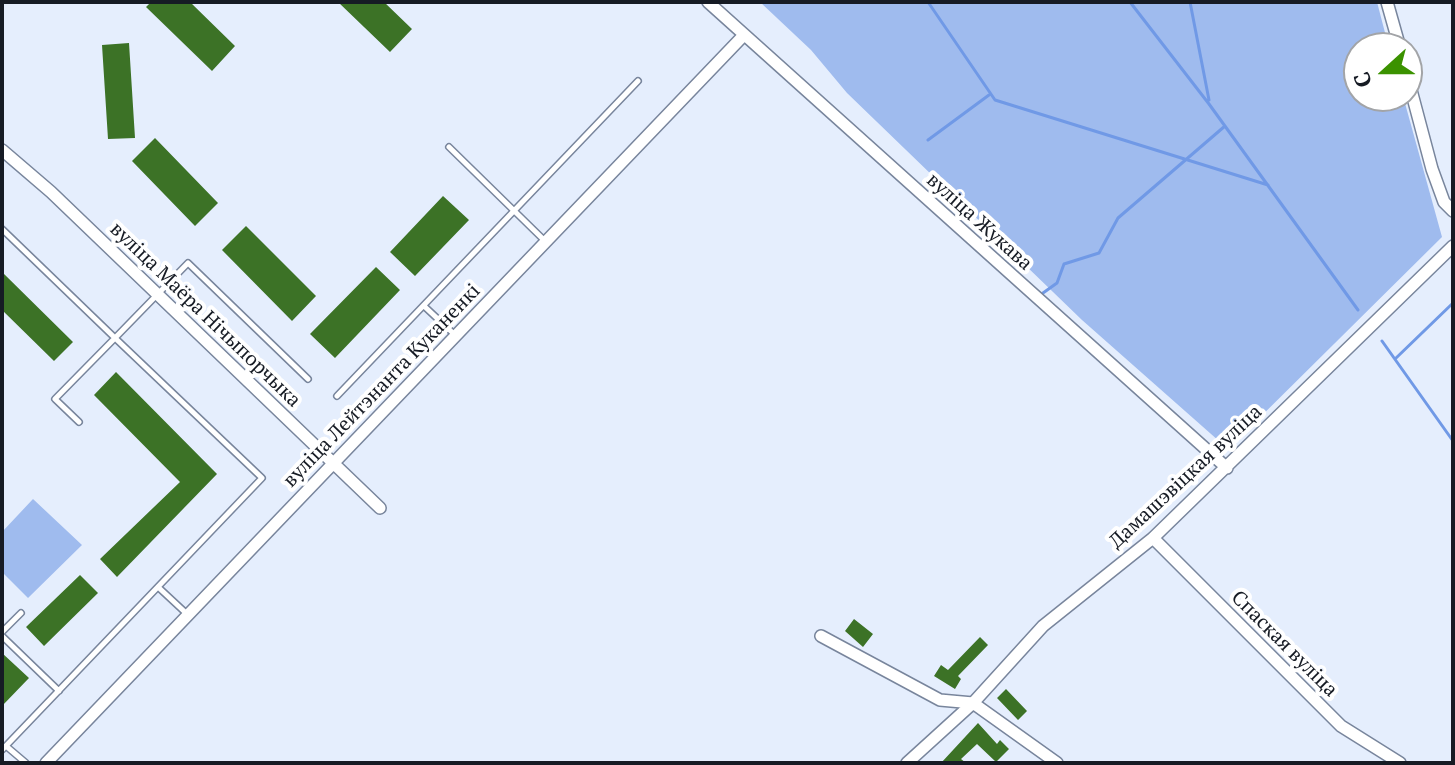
<!DOCTYPE html>
<meta charset="utf-8">
<style>
body{margin:0}
#map{position:relative;width:1455px;height:765px;overflow:hidden;background:#e5eefd;font-family:"PT Serif",serif}
canvas{display:block}
.frame{position:absolute;inset:0;border:4px solid #161b24;pointer-events:none}
.north{position:absolute;left:1343px;top:32px;width:80px;height:80px;box-sizing:border-box;background:#fff;border:2px solid #a2a4a7;border-radius:50%;rotate:249deg;font-size:22px;font-weight:700;line-height:32px;text-align:center;color:#161b24}
.north::after{content:'';display:block;margin:auto;width:28px;height:36px;background:#3b9200;clip-path:polygon(50% 0,100% 100%,50% 72%,0 100%)}
</style>
<div id="map">
<canvas width="1455" height="765"></canvas>
<div class="frame"></div>
<div class="north">С</div>
</div>
<script>
const ctx = document.querySelector('canvas').getContext('2d');
ctx.lineJoin = 'round';
function fillPath(path, color) {
  ctx.fillStyle = color;
  ctx.fill(path, 'evenodd');
}
function shape(rows) {
  const path = new Path2D();
  for (const r of rows) {
    path.moveTo(r[0], r[1]);
    for (let i = 2; i < r.length; i += 2) path.lineTo(r[i], r[i + 1]);
  }
  return path;
}
function strokePath(path, color, width, dash) {
  ctx.strokeStyle = color;
  ctx.lineWidth = width;
  ctx.lineCap = dash ? 'butt' : 'round';
  ctx.setLineDash(dash || []);
  ctx.stroke(path);
}
function label(font, color, halo, rows, align = 'center') {
  ctx.font = font + ' "PT Serif",serif';
  ctx.lineWidth = 8;
  ctx.setLineDash([]);
  ctx.textBaseline = 'middle';
  ctx.strokeStyle = halo;
  ctx.fillStyle = color;
  for (const [text, x, y, turn = 0] of rows) {
    ctx.save();
    ctx.translate(x, y);
    ctx.rotate((+turn || 0) * Math.PI / 180);
    ctx.textAlign = isNaN(turn) ? turn : align;
    if (halo) ctx.strokeText(text, 0, 0);
    ctx.fillText(text, 0, 0);
    ctx.restore();
  }
}
fillPath(shape([
 [760,2,1377,2,1389,48,1359,48,1359,96,1403,96,1442,237,1228,449,1082,320,847,93,811,50],
 [33,499,82,545,28,598,2,572,2,532]
]), '#9fbbee');
strokePath(shape([
 [928,2,995,100,1268,185],
 [1130,2,1209,104,1358,310],
 [1190,2,1209,100],
 [928,140,989,95],
 [1043,293,1057,283,1064,264,1099,253,1118,218,1225,126],
 [1382,341,1453,441],
 [1395,359,1453,303]
]), '#7099e6', 3);
fillPath(shape([
 [151,2,190,2,235,46,212,71,146,7],
 [338,2,384,2,412,29,390,52],
 [129,43,135,138,108,139,102,45],
 [155,138,218,203,195,226,132,161],
 [443,196,469,220,415,276,390,252],
 [246,226,316,296,292,321,222,250],
 [376,267,400,290,335,358,310,334],
 [2,272,73,342,54,361,2,310],
 [116,372,217,474,117,577,100,559,180,482,94,395],
 [80,575,98,593,44,646,26,627],
 [854,619,873,634,863,647,845,631],
 [980,637,988,645,958,676,961,679,955,689,934,676,941,665,948,670],
 [2,653,29,678,2,706],
 [1006,689,1027,711,1018,720,997,698],
 [978,723,997,744,1000,740,1009,749,996,762,977,744,961,759,966,763,941,763]
]), '#3c7226');
const lane = shape([
 [449,147,545,241],
 [2,229,115,338,188,263,308,379],
 [424,306,455,335],
 [337,396,638,81],
 [158,587,187,614],
 [2,632,21,613],
 [2,636,59,691],
 [6,746,26,763],
 [2,750,262,478,115,338,55,399,79,422]
]);
const street = shape([
 [708,2,1227,468],
 [1387,2,1400,48],
 [1407,75,1432,169,1444,202,1453,211],
 [2,150,51,192,380,508],
 [1153,538,1341,726,1400,763],
 [821,636,940,700,973,703,1057,763],
 [46,763,744,35],
 [907,763,973,703,1043,626,1153,538,1453,246]
]);
strokePath(lane, '#78859c', 8);
strokePath(street, '#78859c', 14);
strokePath(lane, '#fff', 5);
strokePath(street, '#fff', 11);
label('20px', '#161b24', '#fff', [
 ["вуліца Жукава",979,222,42],
 ["вуліца Маёра Нічыпорчыка",205,315,44],
 ["вуліца Лейтэнанта Куканенкі",382,386,-46],
 ["Дамашэвіцкая вуліца",1186,477,-43],
 ["Спаская вуліца",1284,644,45]
]);
</script>
